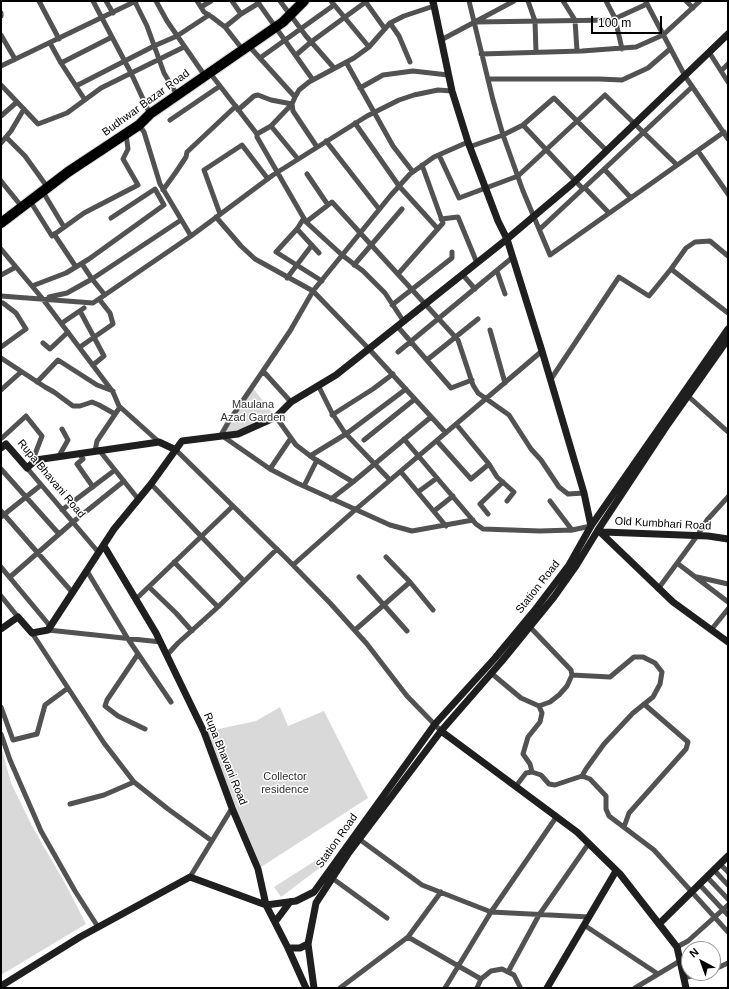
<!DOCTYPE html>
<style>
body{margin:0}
#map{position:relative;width:729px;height:989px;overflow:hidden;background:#fff;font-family:Arial,sans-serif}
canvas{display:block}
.frame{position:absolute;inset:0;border:2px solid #000;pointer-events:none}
.north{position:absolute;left:681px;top:941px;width:40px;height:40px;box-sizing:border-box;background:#fff;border:1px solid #999;border-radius:50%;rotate:319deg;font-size:11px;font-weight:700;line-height:16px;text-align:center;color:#000}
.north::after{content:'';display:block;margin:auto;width:14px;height:18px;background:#000;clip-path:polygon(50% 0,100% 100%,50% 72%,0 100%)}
.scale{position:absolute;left:591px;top:16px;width:71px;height:18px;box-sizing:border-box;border:2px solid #000;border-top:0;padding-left:5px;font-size:12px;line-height:14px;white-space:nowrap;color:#000;-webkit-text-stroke:3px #fff;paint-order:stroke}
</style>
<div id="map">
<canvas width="729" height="989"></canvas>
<div class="frame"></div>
<div class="north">N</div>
<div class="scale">100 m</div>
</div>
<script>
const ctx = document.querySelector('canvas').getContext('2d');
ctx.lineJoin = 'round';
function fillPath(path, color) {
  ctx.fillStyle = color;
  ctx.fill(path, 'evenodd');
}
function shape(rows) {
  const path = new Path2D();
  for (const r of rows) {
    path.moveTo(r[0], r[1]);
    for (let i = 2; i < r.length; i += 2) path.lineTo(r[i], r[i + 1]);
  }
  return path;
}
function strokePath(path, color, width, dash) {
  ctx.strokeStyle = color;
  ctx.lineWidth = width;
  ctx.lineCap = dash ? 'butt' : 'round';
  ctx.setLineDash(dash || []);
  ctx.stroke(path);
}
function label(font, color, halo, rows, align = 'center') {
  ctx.font = font + ' Arial,sans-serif';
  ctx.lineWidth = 3;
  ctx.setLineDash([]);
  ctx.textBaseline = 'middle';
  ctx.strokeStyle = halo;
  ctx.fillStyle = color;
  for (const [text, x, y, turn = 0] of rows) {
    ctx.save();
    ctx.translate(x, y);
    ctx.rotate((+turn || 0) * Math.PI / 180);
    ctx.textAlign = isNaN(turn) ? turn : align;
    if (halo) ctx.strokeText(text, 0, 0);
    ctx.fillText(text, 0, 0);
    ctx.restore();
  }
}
fillPath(shape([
 [252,387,276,417,238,434,221,435],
 [280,707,288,726,324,711,368,798,258,869,204,732,256,721],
 [1,746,11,783,32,826,66,885,86,924,1,975],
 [329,852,330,860,281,897,274,887]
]), '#d9d9d9');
const highway = shape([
 [1,223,68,172,139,125,150,114,283,22,304,1]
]);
strokePath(highway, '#dbdbdb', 12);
strokePath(shape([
 [39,1,59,39],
 [93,1,131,73,150,114],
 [106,1,113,13],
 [156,1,167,21,205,76],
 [197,1,204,12,212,17,225,27,243,50],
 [232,1,241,14],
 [257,1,313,80],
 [280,1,306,36,334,68],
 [331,1,369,47],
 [365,1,385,29],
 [469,1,493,100,503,135,523,191,550,255,724,132],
 [528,1,535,21,536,52],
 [563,1,575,20,577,51],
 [606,1,615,18,622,49],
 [686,1,693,8],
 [135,2,147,26,164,73,177,95],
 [646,2,685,76,728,139],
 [201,7,211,1],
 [1,13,1,16],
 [475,22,612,20,647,4],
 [390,23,399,36,410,62],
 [225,27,241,14,259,3],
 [1,35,15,59],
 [441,40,514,1],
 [50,43,61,63],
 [249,46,295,97],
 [709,52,728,82],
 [481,54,582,51,636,47,663,35,700,1],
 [296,55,311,42,367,1],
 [260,58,334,5],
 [346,62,393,146,413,172],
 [1,66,136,1],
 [721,71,728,64],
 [210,73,257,134,257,137,306,222,332,202,458,340,473,385,478,393,509,415,531,449,541,460,559,487,568,494,584,493],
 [488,79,599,79,622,80,648,68,670,49],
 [1,85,38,124,67,113,101,88,184,47],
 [76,86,154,46,177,36,209,15],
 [360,88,383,75,413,71,448,75],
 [85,100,61,63,112,37],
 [238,110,254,96,258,95,271,100,292,104,271,126],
 [1,116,17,102],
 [170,120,220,86],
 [355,123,399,186,438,229],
 [139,125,144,132,160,184,191,236],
 [523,125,583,189],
 [257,134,271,126,298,159],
 [6,137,25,156,48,188],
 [326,141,379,209],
 [468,142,434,157,410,174,391,195,313,291,290,331,229,421,221,435,270,469,297,483,390,525,412,531,473,520],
 [1,143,11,131,24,109],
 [317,147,293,111,292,104,295,97,299,90,309,82,354,58,369,47,390,23,404,16,434,6,432,3],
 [469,147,503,135,523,125,554,98,607,151],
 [698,151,728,194],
 [439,155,459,198,518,176,605,95,677,165],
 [604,169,631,198],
 [307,174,328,205],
 [1,181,22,207],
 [585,188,609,213],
 [163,190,176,172,186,157,187,152,236,106],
 [43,192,64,227],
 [30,201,52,236,84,213,138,185,123,159,128,149,126,134],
 [220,214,204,170,242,145,268,179],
 [216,217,241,246,255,259,313,291,370,350,446,433],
 [304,218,297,229,276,252,322,281],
 [441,219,458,217,477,263],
 [306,222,342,255,363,271,385,293,404,322],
 [297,229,319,253],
 [540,229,692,87],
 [54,234,76,267],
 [1,249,42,298,113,392,119,406,159,442],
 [82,264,92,279,105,295],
 [354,265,402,209],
 [671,269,686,248,695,242,710,241,728,256],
 [497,271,505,294],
 [398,274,443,223,422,165],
 [1,275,16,267],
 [463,275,475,289],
 [287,278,312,245],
 [32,286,66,273,89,259,164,205,155,189,111,218],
 [1,296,93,303,191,236,273,175,367,116,399,100,414,95,438,90,452,91],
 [49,297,67,293,92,279,181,220],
 [392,305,452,258,452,252],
 [80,311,104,356,93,365],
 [62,323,84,308],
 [398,327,451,388,472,380],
 [490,330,505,383],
 [43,343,50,349,68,332],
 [1,347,26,329,16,313,3,303],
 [80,347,113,324,110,313,99,299],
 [398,352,513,257],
 [1,358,45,387,54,392,73,406,80,406,92,402,99,405,115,414],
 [427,360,478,319],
 [263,371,291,402],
 [551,379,619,277,649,296,671,269,728,313],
 [37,382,58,360,97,385,113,391],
 [318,385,332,413,345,433,390,480],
 [1,390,21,372],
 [688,396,728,432],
 [332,415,373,389,393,374],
 [276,417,296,445,313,458,353,482,331,499],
 [2,438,26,416,42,436,32,462],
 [404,439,476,524,483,529,540,531,572,530,591,526],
 [364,440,415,399],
 [437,441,471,479,489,464,456,424],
 [99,450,139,500],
 [176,450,233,506,287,559,330,603,367,644,407,696,441,731],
 [95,451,97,441,120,407],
 [79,453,83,459,77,464,93,487],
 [59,456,68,440,62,429],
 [310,456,346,434,406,389],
 [489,464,497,477,514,492,507,501],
 [27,468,99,553],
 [1,469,59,534],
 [270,469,291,438],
 [401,472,446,526],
 [353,482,431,417],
 [151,484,244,581],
 [304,486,317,460],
 [418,492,437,478],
 [550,501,572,530],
 [62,510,115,470],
 [1,511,72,592],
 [434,511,453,496],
 [488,514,480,504,503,482],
 [1,517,41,485],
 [386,557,410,582,433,610],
 [174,562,218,607],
 [677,563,728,602],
 [293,565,355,510,542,351],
 [1,567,50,626],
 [87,571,128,639,171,702],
 [10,577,73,522,124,481],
 [359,577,407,631],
 [697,577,728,584],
 [149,587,176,613,192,631],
 [658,589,697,536,707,520,728,497],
 [1,596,18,617],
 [136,599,233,506],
 [48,630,161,642],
 [355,630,410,582],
 [711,630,728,609],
 [32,633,104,743,134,782,168,809,212,841],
 [138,654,107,700,105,706,118,716,145,729],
 [167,655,178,643,218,607,277,549],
 [491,673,521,698,539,706,550,702,559,695,567,686,572,675,571,670,530,627],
 [572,675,610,677,634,657,643,657,655,663,662,672,660,684,653,697,633,713,604,744,586,769,582,776],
 [1,707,13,740,37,734,45,705,68,688],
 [1,734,10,760,41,831,75,891,98,927],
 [532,772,530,764,523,754,528,737,540,722,542,713,539,706],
 [516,786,526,773,532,772,541,775,549,784,555,785,582,776,590,779,606,796,606,809,609,816,654,850,728,932],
 [70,804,104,795,134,782],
 [624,827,629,813,686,749,688,742,644,704],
 [359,839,422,885,491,912,589,917],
 [720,864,728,872],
 [714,870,728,885],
 [190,877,232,808],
 [707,877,728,899],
 [332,878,387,918],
 [699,884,728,915],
 [584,925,658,974],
 [408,937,481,979],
 [677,947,688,941,728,905],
 [713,970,728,963],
 [508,972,539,915,589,843],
 [684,978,702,973],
 [340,988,408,937,441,892],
 [445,988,491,912,557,816],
 [477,988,481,979,491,971,502,969,514,975,520,987,520,988],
 [635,988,680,961]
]), '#525252', 5);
strokePath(shape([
 [433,1,452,91,468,142,498,221,507,239,542,351,584,493,591,526],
 [1,448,6,444,27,468,36,460,159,442,176,450],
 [598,530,673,602,728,642],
 [600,531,603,532,708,536,728,539],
 [104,546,156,633,204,732,232,808,258,869,266,905,288,948,306,988],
 [1,629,18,617,32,633,48,630,114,529,151,484,182,441,238,434,276,417,291,402,336,375,507,239,572,184,728,34],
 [441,731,577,832,620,874,677,947,686,988],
 [275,922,290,902],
 [659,924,728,856],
 [288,948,300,948,308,944],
 [1,986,80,937,190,877,266,905,296,901,314,892,435,724,495,658,534,611,569,565,591,526,728,329],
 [314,988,308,944,316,903,348,854,441,731,502,661,554,597,576,566,598,530,666,427,728,339],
 [547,988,616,871]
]), '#1f1f1f', 7);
strokePath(highway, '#000', 10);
label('11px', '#000', '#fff', [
 ["Budhwar Bazar Road",146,103,-36],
 ["Rupa Bhavani Road",51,479,50],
 ["Old Kumbhari Road",663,524,3],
 ["Station Road",538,587,-52],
 ["Rupa Bhavani Road",225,759,68],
 ["Station Road",337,841,-55]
]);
label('11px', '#303030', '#fff', [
 ["Maulana",253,405],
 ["Azad Garden",253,418],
 ["Collector",285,777],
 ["residence",285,790]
]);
</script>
